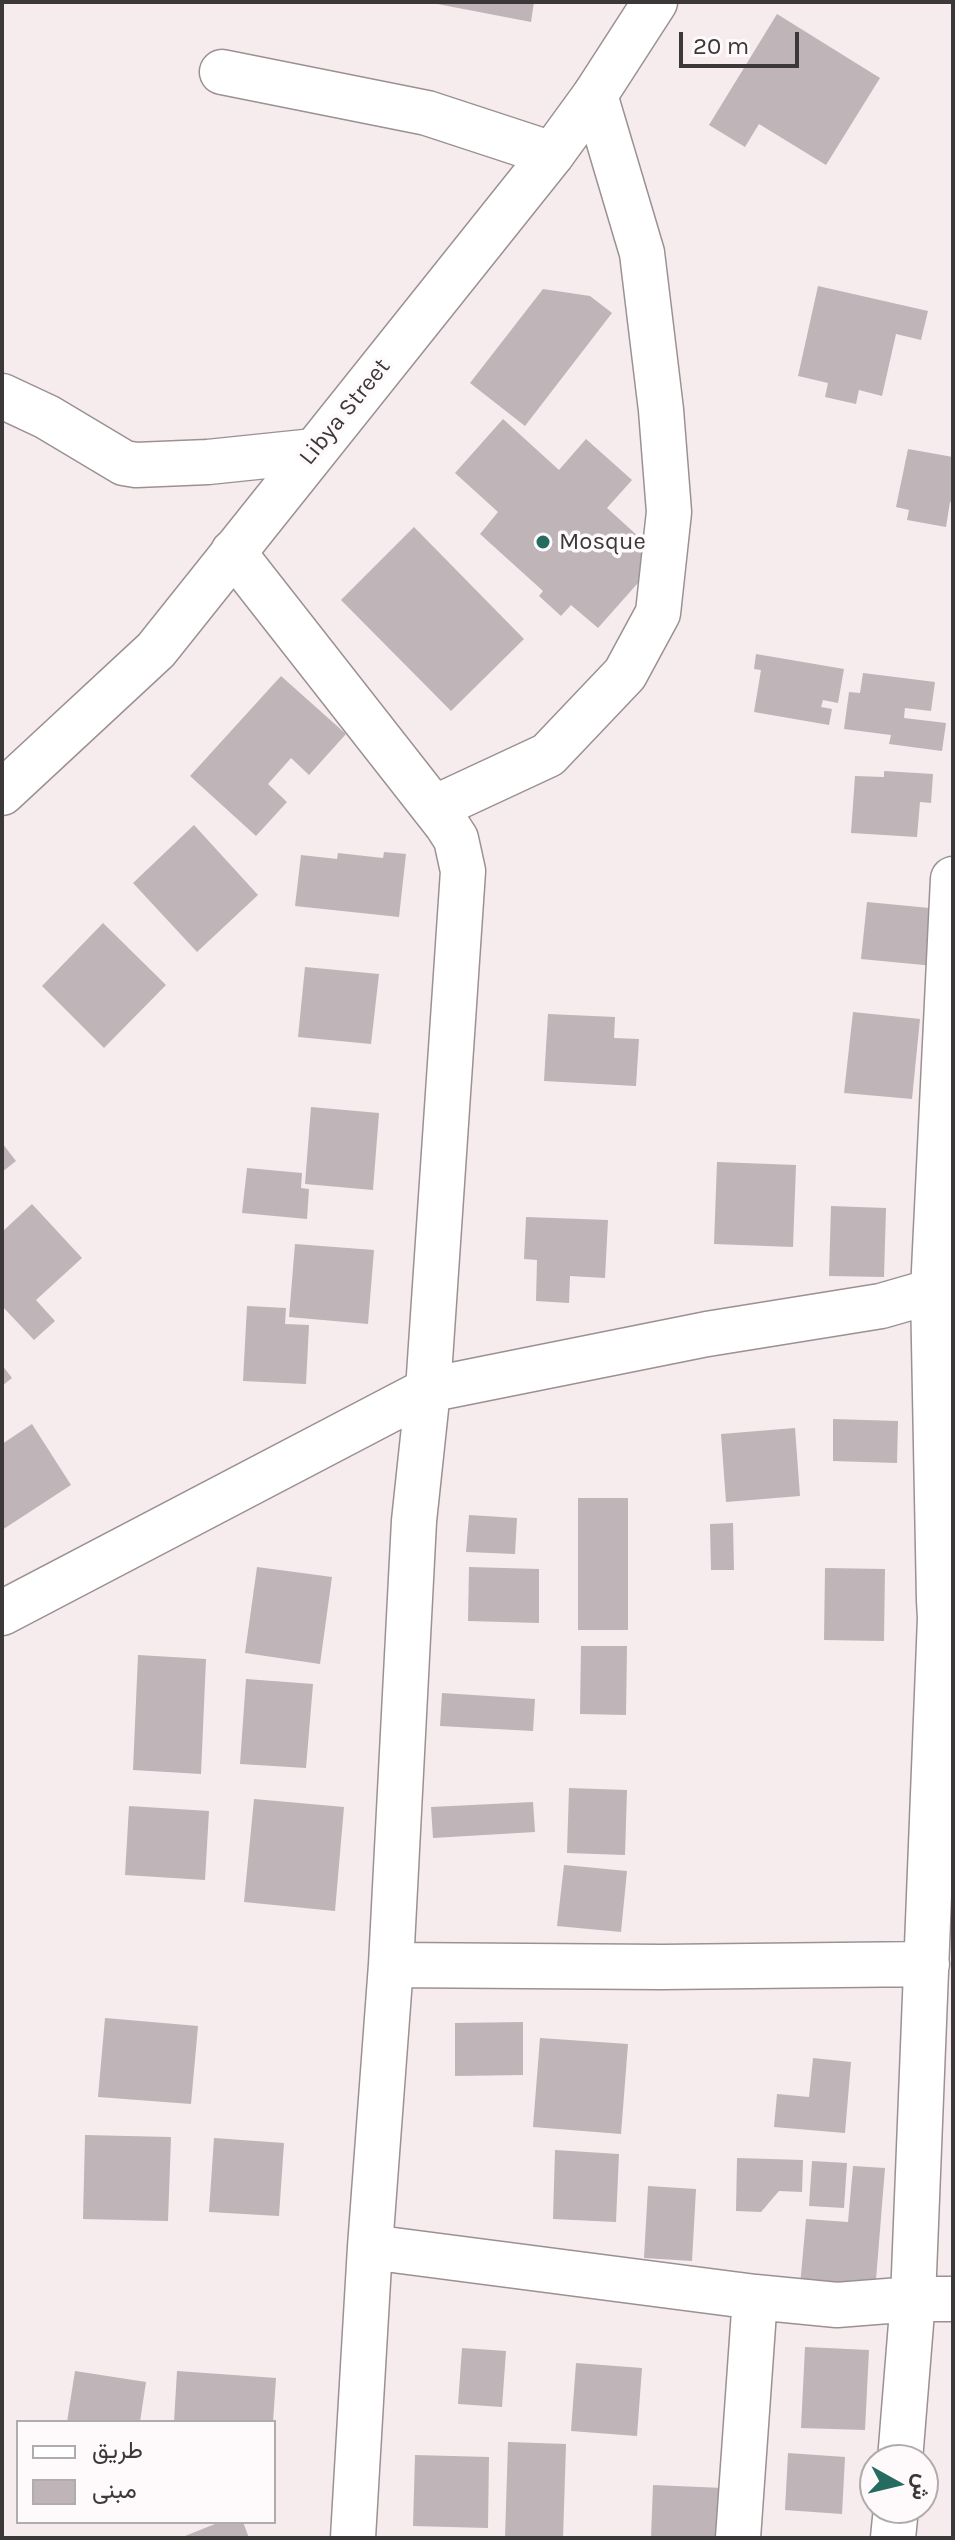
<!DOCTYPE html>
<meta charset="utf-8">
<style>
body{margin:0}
#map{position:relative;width:955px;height:2540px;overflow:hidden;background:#f6ebed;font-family:Karla,Vazirmatn,sans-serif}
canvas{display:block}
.frame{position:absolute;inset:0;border:4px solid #3c3739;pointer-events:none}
.legend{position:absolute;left:16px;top:2420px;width:260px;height:104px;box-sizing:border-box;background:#fefafb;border:2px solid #b0acad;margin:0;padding:10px 14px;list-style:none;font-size:24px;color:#3c3739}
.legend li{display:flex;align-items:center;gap:16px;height:40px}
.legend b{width:40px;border:2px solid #b0acad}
.north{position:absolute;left:859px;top:2444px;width:80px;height:80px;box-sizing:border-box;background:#fefafb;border:2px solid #b0acad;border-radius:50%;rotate:98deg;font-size:22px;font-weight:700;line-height:32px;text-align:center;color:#3c3739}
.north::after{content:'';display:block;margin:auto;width:28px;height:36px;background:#256b60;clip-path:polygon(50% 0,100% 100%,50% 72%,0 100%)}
.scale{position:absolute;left:679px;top:32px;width:120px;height:36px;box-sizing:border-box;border:4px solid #3c3739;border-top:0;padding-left:10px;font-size:24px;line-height:28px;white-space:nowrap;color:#3c3739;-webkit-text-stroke:6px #fefafb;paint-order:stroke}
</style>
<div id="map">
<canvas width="955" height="2540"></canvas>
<div class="frame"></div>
<ul class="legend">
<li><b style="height:10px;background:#fff"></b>طريق</li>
<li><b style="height:22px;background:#bfb4b7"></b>مبنى</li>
</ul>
<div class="north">ش</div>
<div class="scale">20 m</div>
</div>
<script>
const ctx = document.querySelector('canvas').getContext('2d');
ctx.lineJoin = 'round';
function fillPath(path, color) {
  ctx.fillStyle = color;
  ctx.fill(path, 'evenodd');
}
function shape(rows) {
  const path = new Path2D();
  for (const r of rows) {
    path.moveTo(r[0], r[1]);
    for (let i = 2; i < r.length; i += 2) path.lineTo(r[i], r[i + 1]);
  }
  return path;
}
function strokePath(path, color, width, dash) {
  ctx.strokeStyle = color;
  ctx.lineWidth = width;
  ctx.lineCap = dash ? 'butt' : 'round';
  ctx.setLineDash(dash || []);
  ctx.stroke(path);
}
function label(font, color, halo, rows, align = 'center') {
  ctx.font = font + ' Karla,sans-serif';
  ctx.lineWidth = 7;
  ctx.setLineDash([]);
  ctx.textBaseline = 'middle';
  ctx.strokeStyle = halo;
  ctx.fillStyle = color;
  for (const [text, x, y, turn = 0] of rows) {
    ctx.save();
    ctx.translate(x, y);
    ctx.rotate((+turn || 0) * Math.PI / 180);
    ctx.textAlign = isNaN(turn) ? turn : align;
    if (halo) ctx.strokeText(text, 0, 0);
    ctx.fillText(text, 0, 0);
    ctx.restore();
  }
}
fillPath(shape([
 [427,2,534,2,531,22],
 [777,14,880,78,826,165,759,124,745,147,709,125],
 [818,286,928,311,921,340,896,334,882,396,859,390,856,404,825,397,828,383,798,376],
 [543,289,590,296,612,313,525,426,470,383],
 [503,419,559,470,586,439,632,480,607,508,661,557,598,628,571,605,561,616,539,596,543,591,480,534,498,512,455,473],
 [908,449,953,457,953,503,950,502,946,527,907,520,909,510,896,507],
 [414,527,524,639,451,711,341,600],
 [756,654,844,669,838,703,823,700,821,707,832,709,829,725,754,712,761,670,754,669],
 [863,673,935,682,931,711,905,708,904,718,946,723,942,751,889,744,891,735,844,729,849,692,860,693],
 [281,676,346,734,309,775,291,758,268,784,287,802,256,836,190,776],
 [884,771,933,774,931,803,920,802,917,837,851,833,855,776,884,777],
 [194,825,258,895,197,952,133,883],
 [384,852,406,854,399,917,295,906,301,855,337,859,338,853,383,858],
 [867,902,940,909,934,966,861,959],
 [103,923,166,985,104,1048,42,986],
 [305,967,379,974,371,1044,298,1037],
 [853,1012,920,1019,912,1099,844,1093],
 [548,1014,615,1017,614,1038,639,1039,636,1086,544,1081],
 [311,1107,379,1113,373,1190,305,1184],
 [2,1143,16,1161,2,1172],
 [717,1162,796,1165,793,1247,714,1244],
 [247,1168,302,1173,301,1188,309,1189,307,1219,242,1213],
 [32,1204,82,1258,36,1300,55,1321,34,1340,2,1306,2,1232],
 [831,1206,886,1208,884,1277,829,1276],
 [526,1217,608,1220,605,1278,570,1276,569,1303,536,1301,537,1260,524,1259],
 [295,1244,374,1250,368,1324,289,1317],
 [247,1306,286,1308,285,1324,309,1325,306,1384,243,1381],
 [2,1365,12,1378,2,1386],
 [833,1419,898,1421,897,1463,833,1461],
 [32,1424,71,1485,2,1530,2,1444],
 [795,1428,800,1496,726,1502,721,1434],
 [578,1498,628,1498,628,1630,578,1630],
 [469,1515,517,1518,515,1554,466,1552],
 [733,1523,734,1570,711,1570,710,1524],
 [257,1567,332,1577,320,1664,245,1653],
 [469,1567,539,1569,539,1623,468,1621],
 [825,1568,885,1569,884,1641,824,1640],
 [581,1646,627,1646,626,1715,580,1714],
 [138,1655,206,1659,201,1774,133,1770],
 [246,1679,313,1684,306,1768,240,1764],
 [442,1693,535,1699,533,1731,440,1726],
 [569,1788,627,1790,625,1855,567,1853],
 [254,1799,344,1807,335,1911,244,1902],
 [533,1802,535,1832,433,1838,431,1807],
 [129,1806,209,1811,205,1880,125,1875],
 [564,1865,627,1871,621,1932,557,1926],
 [105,2018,198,2026,191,2104,98,2097],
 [523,2022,523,2075,455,2076,455,2023],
 [540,2038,628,2044,621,2134,533,2127],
 [813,2058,851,2062,845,2133,774,2127,777,2094,809,2097],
 [85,2135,171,2137,168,2221,83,2219],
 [214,2138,284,2143,279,2216,209,2212],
 [555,2150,619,2154,616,2222,553,2219],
 [737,2158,803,2160,802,2192,779,2191,761,2212,736,2211],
 [812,2161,847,2163,844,2208,809,2206],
 [853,2166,885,2168,875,2292,800,2286,806,2219,848,2222],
 [648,2186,696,2189,692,2261,644,2258],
 [805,2347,869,2350,865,2430,801,2428],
 [462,2348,506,2351,502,2407,458,2404],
 [576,2363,642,2368,637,2436,571,2431],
 [75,2371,146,2382,140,2422,67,2422],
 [177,2371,276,2378,273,2422,174,2422],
 [508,2442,566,2444,563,2538,505,2538],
 [788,2453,845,2457,842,2514,785,2510],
 [415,2455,489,2457,488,2528,413,2526],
 [653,2485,723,2488,721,2538,651,2538],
 [220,2522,243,2522,249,2538,180,2538]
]), '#bfb4b7');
const minor = shape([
 [222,72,427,113,552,154],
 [2,396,47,417,124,463,136,465,208,462,314,451],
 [233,552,447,825,456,839,463,871,428,1390,414,1521,391,1965,370,2247,353,2538],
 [434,808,548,755,625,674,658,613,669,512,661,410,642,253,595,95],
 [953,879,933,1291,939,1600,940,1618,953,1618],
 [2,1613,428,1390,707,1334,881,1306,933,1291,953,1281],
 [391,1965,662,1967,927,1964],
 [370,2247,755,2297,837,2305,913,2299,953,2299],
 [900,2460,913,2299,940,1618],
 [738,2538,755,2297],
 [893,2538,896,2508]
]);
const major = shape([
 [2,793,156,650,552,154,595,95,655,2]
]);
strokePath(minor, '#9b9193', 47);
strokePath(major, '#9b9193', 47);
strokePath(minor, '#fff', 44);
strokePath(major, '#fff', 44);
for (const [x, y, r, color] of [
 [543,542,8,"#256b60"]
]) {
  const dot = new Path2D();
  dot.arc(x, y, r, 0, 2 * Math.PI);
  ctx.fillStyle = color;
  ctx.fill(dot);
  strokePath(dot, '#fefafb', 3);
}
label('24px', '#3c3739', '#fefafb', [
 ["Libya Street",345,412,-51]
]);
label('24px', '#3c3739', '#fefafb', [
 ["Mosque",559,542]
], 'left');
</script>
